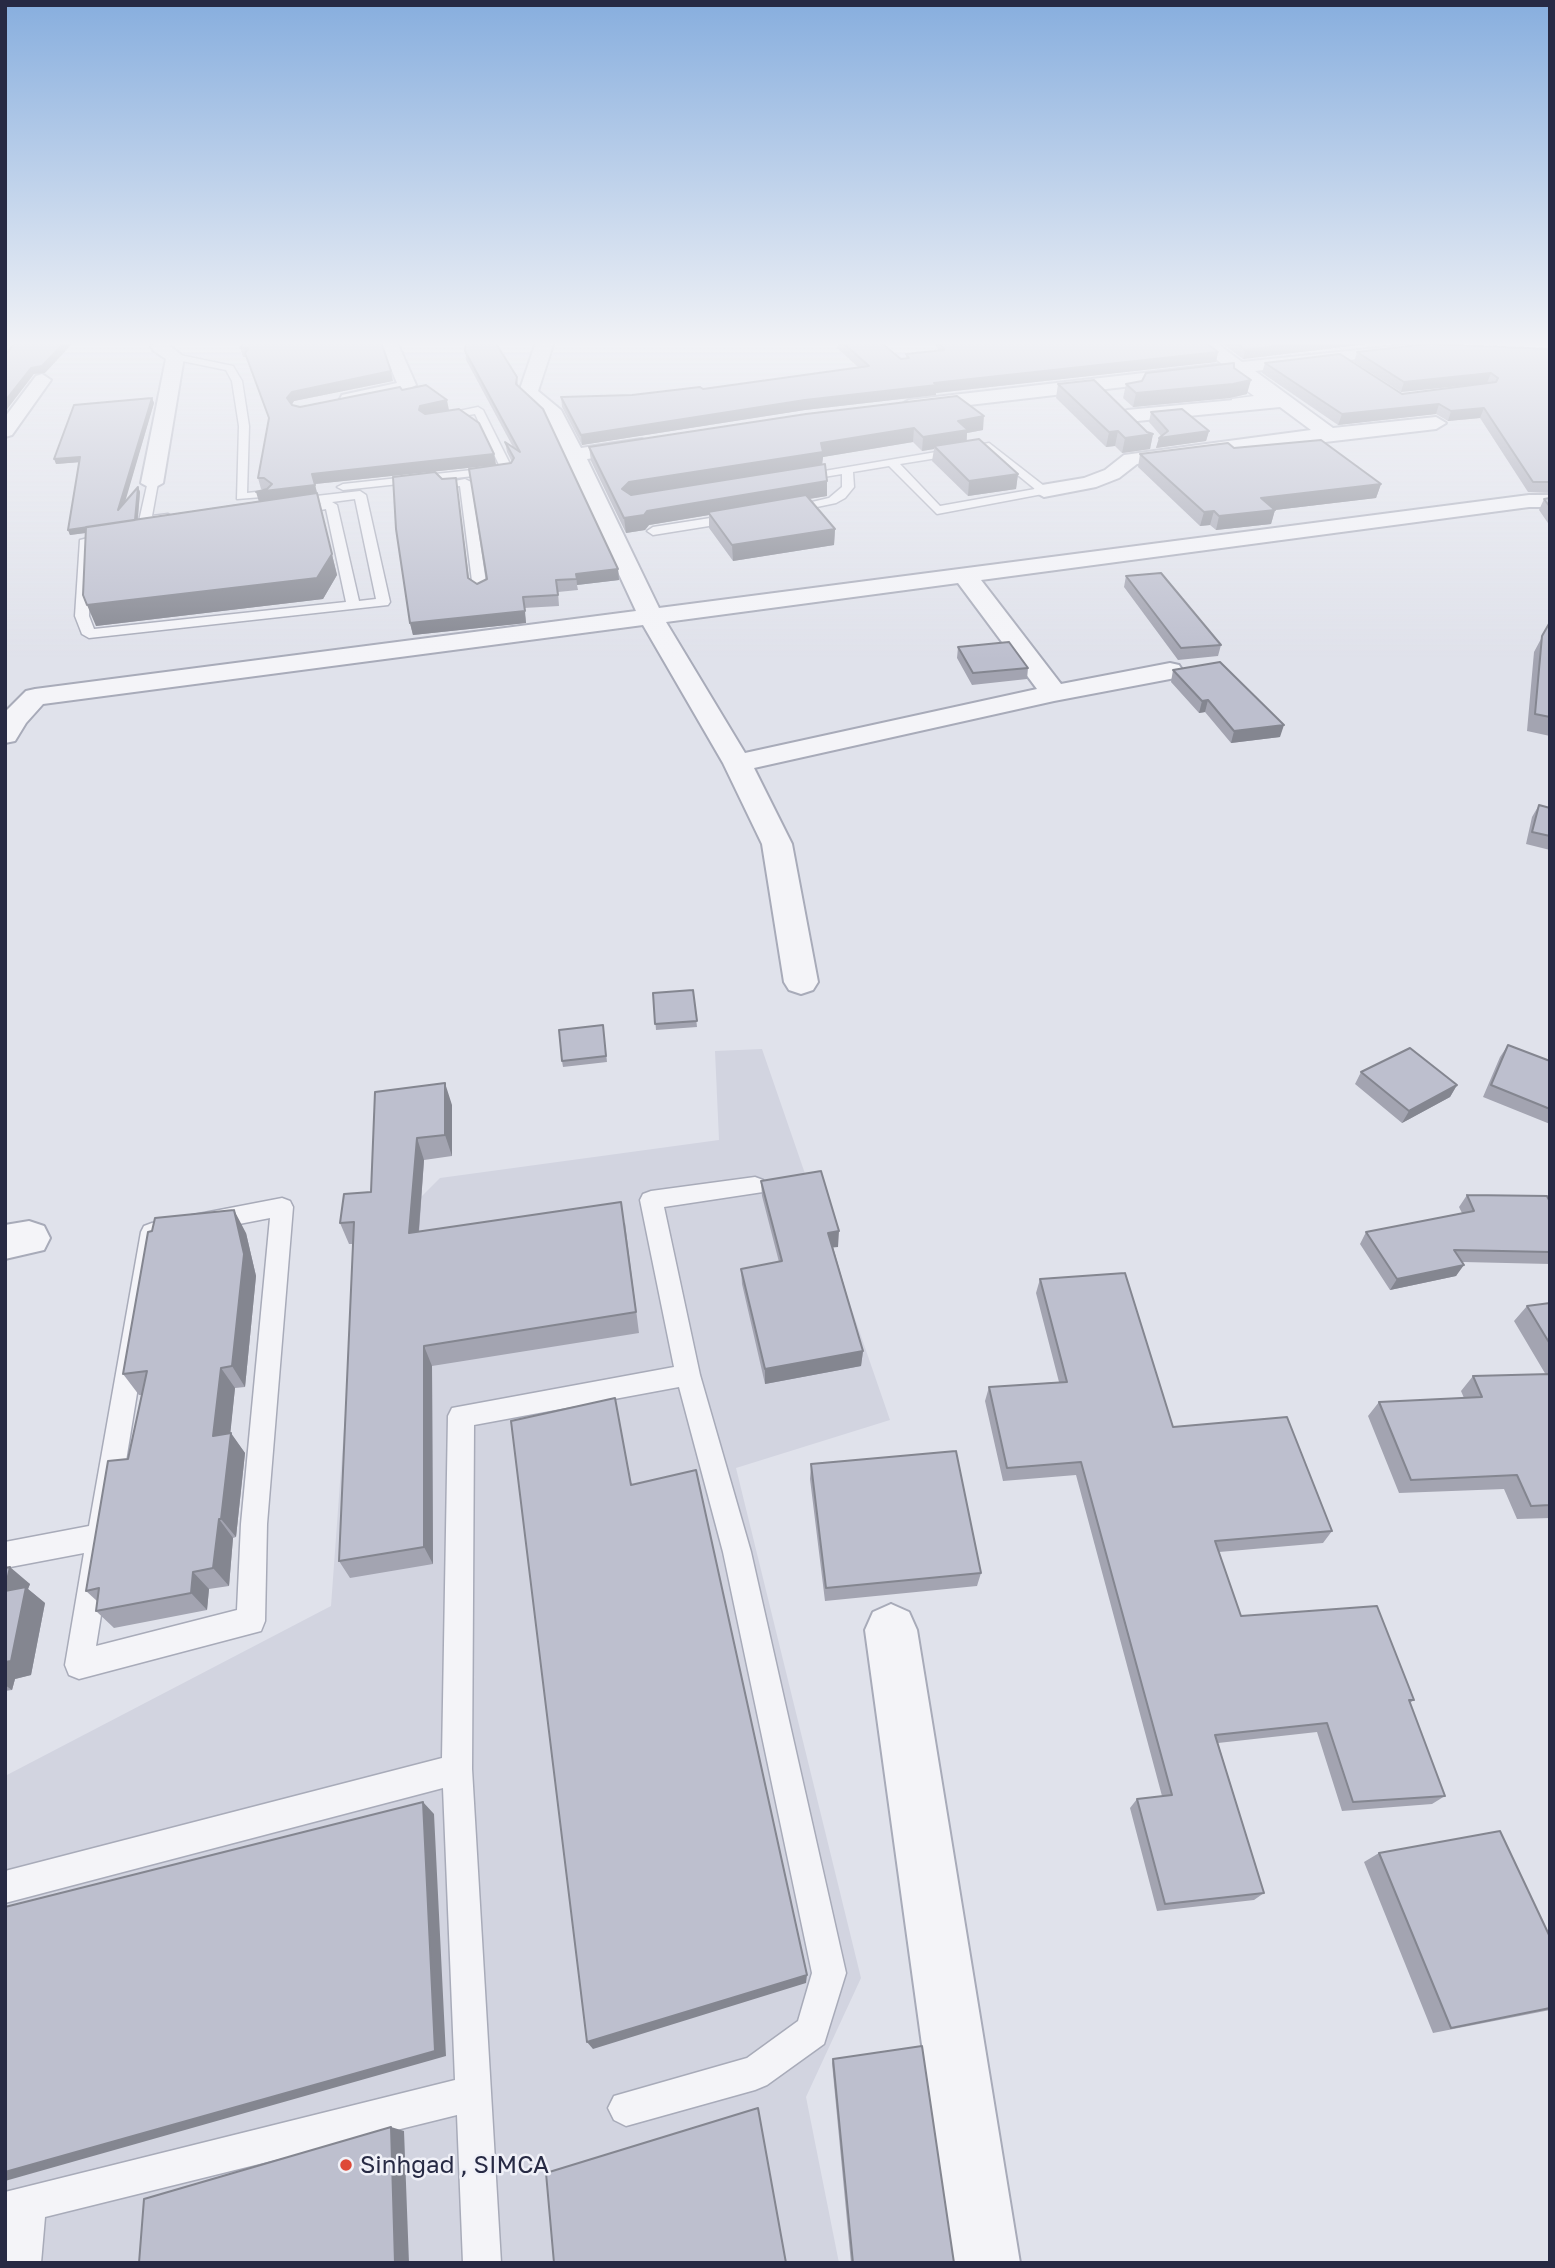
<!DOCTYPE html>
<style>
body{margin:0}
#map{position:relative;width:1555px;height:2268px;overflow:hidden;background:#e0e2eb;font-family:"Golos Text",sans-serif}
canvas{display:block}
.frame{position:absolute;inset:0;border:7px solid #272a44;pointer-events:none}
</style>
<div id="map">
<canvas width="1555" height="2268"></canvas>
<div class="frame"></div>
</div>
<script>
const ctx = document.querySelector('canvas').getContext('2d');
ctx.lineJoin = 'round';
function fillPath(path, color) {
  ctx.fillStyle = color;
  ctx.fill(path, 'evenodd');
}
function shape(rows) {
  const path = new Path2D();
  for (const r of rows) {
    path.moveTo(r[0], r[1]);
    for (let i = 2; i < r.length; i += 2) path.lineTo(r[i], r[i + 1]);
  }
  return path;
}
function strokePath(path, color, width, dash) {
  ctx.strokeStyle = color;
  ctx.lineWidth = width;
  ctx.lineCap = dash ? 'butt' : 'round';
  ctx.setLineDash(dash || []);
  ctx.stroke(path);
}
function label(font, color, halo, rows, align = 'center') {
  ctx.font = font + ' "Golos Text",sans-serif';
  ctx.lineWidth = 5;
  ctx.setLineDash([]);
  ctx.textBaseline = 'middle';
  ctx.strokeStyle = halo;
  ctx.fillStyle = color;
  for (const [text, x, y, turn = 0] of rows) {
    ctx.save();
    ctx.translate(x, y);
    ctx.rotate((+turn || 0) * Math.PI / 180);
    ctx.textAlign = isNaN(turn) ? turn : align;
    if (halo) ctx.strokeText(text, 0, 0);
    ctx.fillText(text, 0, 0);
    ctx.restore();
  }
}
fillPath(shape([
 [762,1049,890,1420,736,1468,861,1978,806,2097,839,2263,5,2263,5,1776,331,1606,356,1262,440,1178,719,1140,715,1051]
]), '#d2d4e0');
const lane = shape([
 [175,354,233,366,242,381,249,426,247,493,283,489,287,491,287,495,237,499,239,426,232,381,226,370,172,359,175,354],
 [1236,375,1267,396,1267,400,1232,403,1232,399,1254,396,1232,380,1236,375],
 [478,407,483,410,513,470,511,472,343,490,337,487,343,484,500,467,475,414,435,420,430,417,478,407],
 [989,443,1048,489,1048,493,937,514,889,466,853,472,854,487,845,498,836,503,788,513,782,509,829,498,842,487,842,474,799,481,795,480,795,476,989,443],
 [987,450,1035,489,940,506,900,464,987,450],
 [465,479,471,482,487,589,480,593,473,589,460,486,445,487,439,484,465,479],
 [148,481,158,483,152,516,168,514,174,518,172,521,145,525,139,521,148,481],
 [360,491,366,495,390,602,388,605,89,638,82,634,75,616,80,540,112,532,116,533,116,539,92,543,89,616,94,629,346,602,326,509,293,515,289,514,289,508,322,503,290,507,284,503,290,499,360,491],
 [355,499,376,599,359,601,337,505,332,502,355,499],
 [736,514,740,515,740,521,653,535,647,531,653,527,736,514],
 [755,1177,763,1180,766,1186,763,1192,664,1207,700,1375,751,1552,846,1973,824,2044,767,2085,755,2090,626,2126,614,2120,608,2108,614,2096,747,2058,798,2021,812,1973,723,1552,679,1387,474,1425,472,1769,501,2263,463,2263,457,2115,45,2217,41,2263,5,2263,5,2192,455,2080,443,1788,5,1903,5,1871,442,1758,448,1416,452,1408,674,1367,640,1200,643,1194,651,1191,755,1177],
 [282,1198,290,1201,293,1207,267,1524,265,1621,261,1631,79,1679,69,1675,65,1665,84,1553,5,1568,5,1542,89,1526,141,1232,144,1226,152,1223,282,1198],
 [270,1218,241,1524,237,1610,96,1646,162,1239,270,1218]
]);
const street = shape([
 [154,342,171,342,170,346,184,357,163,483,152,489,141,483,166,359,154,351,151,347,154,342],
 [380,342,397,342,416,385,396,396,349,405,342,403,340,399,342,395,397,383,380,342],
 [536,342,554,342,538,391,561,410,581,448,642,439,652,445,642,451,587,459,659,608,1529,495,1550,495,1550,507,1529,507,981,580,1061,684,1170,663,1179,665,1183,671,1179,677,1170,679,1054,701,754,768,792,844,818,982,813,990,801,994,789,990,784,982,762,844,723,763,643,625,43,704,26,723,15,741,5,743,5,712,26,691,35,689,636,611,546,417,519,392,536,342],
 [958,583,1037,689,745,753,666,622,958,583],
 [1195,342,1215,342,1242,362,1415,344,1418,348,1415,352,1409,353,1255,371,1333,428,1436,417,1446,423,1436,429,1137,464,1119,478,1096,487,1044,497,1033,491,1036,486,1084,478,1105,470,1124,455,1311,430,1280,407,1127,422,1117,416,1127,410,1266,397,1235,374,909,412,899,406,909,400,1222,364,1195,342],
 [42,374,51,380,12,435,5,437,5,417,36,376,42,374],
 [29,1221,44,1226,50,1238,44,1250,5,1259,5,1225,29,1221],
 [891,1604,909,1612,917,1630,1020,2263,952,2263,865,1630,873,1612,891,1604]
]);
strokePath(lane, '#a8abb9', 3);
strokePath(street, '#a8abb9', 4);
fillPath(lane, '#f4f4f8');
fillPath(street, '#f4f4f8');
fillPath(shape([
 [244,342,393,381,294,401,292,405,300,407,402,390,449,410,494,454,496,465,315,484,337,575,323,599,96,626,86,533,70,535,68,530,79,462,56,464,152,398,154,403,124,503,138,487,140,492,138,519,259,501,267,489,261,489,258,478,269,419,246,357,243,357,240,348],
 [838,342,880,342,901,359,906,358,906,354,939,351,934,342,1205,342,1218,352,1216,362,936,393,936,395,805,410,582,445,562,407,561,397,632,395,703,389,859,368,837,348],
 [1220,342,1384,342,1243,359],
 [1550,349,1550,493,1528,492,1480,418,1448,421,1436,414,1338,425,1262,373,1265,363,1402,394,1460,386,1401,392,1354,362,1357,352],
 [465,351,517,377,518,386,618,569,619,580,577,585,578,590,558,592,559,606,524,608,526,623,413,635,410,623,442,479,456,478,469,579,477,584,487,579,512,462,507,452,505,442,513,447,466,360],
 [1234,368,1247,394,1230,398,1133,407,1123,398,1126,384],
 [1058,384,1147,432,1153,434,1150,449,1122,453,1115,446,1106,447,1056,398],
 [1151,412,1209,431,1206,441,1156,448,1159,438,1161,436,1149,422],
 [806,414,983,430,967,433,967,441,1018,474,1016,489,968,496,932,461,934,449,922,451,913,442,823,457,822,464,827,481,827,496,809,499,835,529,834,545,733,561,709,528,709,515,649,525,645,530,626,533,591,461,589,447],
 [1234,448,1381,484,1376,498,1275,510,1271,524,1216,530,1210,525,1200,526,1138,467,1140,454],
 [1550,498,1550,526,1539,510,1544,499],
 [1126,576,1221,645,1218,656,1178,660,1124,587],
 [1550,622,1550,736,1527,731,1534,652],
 [958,647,1028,668,1027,679,972,685,957,658],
 [1173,670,1280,737,1231,743,1205,712,1199,713,1171,682],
 [1539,805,1550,808,1550,850,1526,844,1532,817],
 [693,990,697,1027,656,1030,653,993],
 [603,1025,607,1062,563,1067,562,1061],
 [1508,1045,1550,1061,1550,1124,1483,1097,1500,1057],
 [1361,1072,1457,1085,1450,1097,1402,1123,1355,1084],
 [375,1092,452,1105,452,1156,424,1160,419,1232,625,1223,639,1333,432,1366,433,1564,350,1578,339,1561,353,1244,349,1244,340,1223,371,1192],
 [761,1181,838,1247,833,1247,863,1351,861,1366,765,1384,742,1284,741,1269,779,1262,762,1196],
 [1467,1195,1550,1202,1550,1264,1463,1262,1456,1276,1390,1290,1360,1244,1366,1232,1462,1213,1459,1207],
 [246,1233,256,1276,245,1387,235,1388,230,1433,245,1453,236,1537,233,1538,229,1586,209,1589,207,1610,114,1628,96,1611,97,1601,86,1591,128,1459,142,1395,139,1395,123,1374],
 [1040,1279,1173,1427,1332,1531,1323,1543,1219,1552,1241,1616,1414,1700,1410,1703,1445,1796,1432,1804,1342,1811,1317,1732,1218,1743,1264,1893,1254,1900,1157,1911,1130,1808,1137,1799,1162,1796,1076,1475,1003,1481,985,1401,989,1387,1059,1382,1036,1293],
 [1550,1303,1550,1518,1517,1519,1504,1489,1399,1493,1368,1416,1379,1402,1464,1398,1461,1391,1473,1376,1546,1375,1514,1321,1527,1306],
 [811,1464,981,1573,977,1586,825,1601,810,1479],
 [5,1568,30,1584,28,1589,45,1603,31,1675,15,1679,12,1690,5,1691],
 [1379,1853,1550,1937,1550,2010,1433,2033,1364,1862],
 [833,2059,954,2263,851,2263,832,2063]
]), '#a3a4b1');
fillPath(shape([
 [65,342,74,342,45,373,34,374,5,412,5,401,31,368],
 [1306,342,1384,342,1243,359,1245,350],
 [1218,352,1216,362,936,393,936,395,805,410,582,445,581,435,805,400,934,383],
 [391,371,393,381,294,401,289,408,287,398,292,392],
 [1491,373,1487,383,1401,392,1404,382],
 [1251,380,1247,394,1230,398,1133,407,1136,393],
 [152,398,154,403,121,516,118,510],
 [447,400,449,410,421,415,419,410,420,406],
 [1439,404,1436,414,1338,425,1342,414],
 [1484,408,1480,418,1448,421,1451,411],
 [984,416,983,430,967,433,966,444,934,446,934,449,922,451,923,437,958,421],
 [914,428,913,442,823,457,822,466,624,504,622,489,629,482,821,443],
 [1118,431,1115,446,1106,447,1109,432],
 [1209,431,1206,441,1156,448,1159,438],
 [1153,434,1150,449,1122,453,1125,438],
 [494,454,496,465,315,484,312,474],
 [80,457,82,462,56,464,54,459],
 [1018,474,1016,489,968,496,969,481],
 [827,481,827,496,711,515,708,512,709,515,649,525,645,530,626,533,624,518,647,511],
 [1381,484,1376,498,1275,510,1271,524,1216,530,1219,516,1261,498],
 [315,485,337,575,323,599,96,626,87,605,259,502,256,492],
 [138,487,140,492,137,526,70,535,68,530,135,521],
 [1214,511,1210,525,1200,526,1204,512],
 [835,529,834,545,733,561,732,545],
 [618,569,619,580,577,585,576,574],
 [525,611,526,623,413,635,410,623],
 [1208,700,1205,712,1199,713,1202,701],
 [1284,725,1280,737,1231,743,1234,731],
 [445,1083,452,1105,452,1156,445,1135],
 [1457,1085,1450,1097,1402,1123,1409,1111],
 [417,1138,424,1160,417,1254,409,1233],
 [234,1210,246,1233,256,1276,245,1387,232,1366],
 [839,1231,838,1247,828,1248,828,1233],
 [1464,1265,1456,1276,1390,1290,1397,1279],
 [424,1346,432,1366,433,1564,424,1547],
 [863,1351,861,1366,765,1384,765,1369],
 [221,1368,235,1388,228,1456,213,1436],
 [231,1433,245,1453,236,1537,221,1519],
 [219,1519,233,1538,229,1586,213,1568],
 [10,1567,30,1584,28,1589,45,1603,31,1675,15,1679,12,1690,5,1685,5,1591],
 [193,1572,209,1589,207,1610,191,1593],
 [423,1802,434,1814,446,2056,5,2181,5,2172],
 [807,1975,806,1983,593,2049,587,2042],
 [391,2127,404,2131,409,2263,395,2263]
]), '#848690');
const building = shape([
 [16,342,65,342,42,366,31,368,5,401,5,355,16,342],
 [244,342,381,342,391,371,292,392,287,398,292,405,300,407,400,387,402,390,426,385,447,400,420,406,419,410,425,414,459,409,479,423,494,454,312,474,315,485,256,492,267,489,272,484,264,478,258,478,269,418,245,353,249,348,240,348,244,342],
 [466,342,495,342,517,377,516,384,543,409,618,569,576,574,577,579,556,580,558,595,523,597,525,611,410,623,396,529,393,477,435,472,442,479,456,478,468,578,477,584,487,579,469,469,511,463,514,458,505,442,520,452,465,351,466,342],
 [842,342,880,342,901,359,909,358,906,354,944,350,940,342,1205,342,1218,352,934,383,937,385,805,400,581,435,561,397,632,395,700,387,703,389,869,366,842,342],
 [1235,342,1306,342,1245,350,1235,342],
 [1428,344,1550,349,1550,482,1533,482,1484,408,1451,411,1439,404,1342,414,1265,363,1340,354,1402,394,1496,382,1498,378,1491,373,1404,382,1357,352,1428,344],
 [1234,363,1234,368,1251,380,1233,384,1136,393,1126,384,1142,381,1146,373,1234,363],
 [1094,380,1147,432,1153,434,1125,438,1118,431,1109,432,1058,384,1094,380],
 [957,396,984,416,958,421,968,430,923,437,914,428,821,443,823,452,629,482,622,489,631,495,825,464,827,481,647,511,644,515,624,518,589,447,806,414,957,396],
 [152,398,118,510,138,487,135,520,68,530,80,457,54,459,74,405,152,398],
 [1182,409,1209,431,1159,438,1168,431,1151,412,1182,409],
 [979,439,1018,474,969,481,934,446,979,439],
 [1321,440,1381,484,1261,498,1275,510,1219,516,1214,511,1204,512,1140,454,1228,443,1234,448,1321,440],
 [317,493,332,554,317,578,87,605,83,595,86,527,317,493],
 [806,495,835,529,732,545,708,512,806,495],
 [1550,498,1550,507,1544,499,1550,498],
 [1161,573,1221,645,1181,648,1126,576,1161,573],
 [1550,622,1550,717,1535,714,1542,636,1550,622],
 [1009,642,1028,668,973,673,958,647,1009,642],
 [1220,662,1284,725,1234,731,1208,700,1202,701,1173,670,1220,662],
 [1539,805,1550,808,1550,836,1532,832,1539,805],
 [693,990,697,1021,655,1024,653,993,693,990],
 [603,1025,606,1056,562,1061,559,1030,603,1025],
 [1508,1045,1550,1061,1550,1109,1491,1085,1508,1045],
 [1410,1048,1457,1085,1409,1111,1361,1072,1410,1048],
 [445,1083,445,1135,417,1138,409,1233,621,1202,636,1312,424,1346,424,1547,339,1561,354,1222,340,1223,344,1194,371,1192,375,1092,445,1083],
 [821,1171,839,1231,828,1233,863,1351,765,1369,741,1269,782,1261,761,1181,821,1171],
 [1467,1195,1547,1196,1550,1202,1550,1252,1454,1250,1464,1265,1397,1279,1366,1232,1474,1211,1467,1195],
 [234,1210,244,1254,232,1366,221,1368,213,1436,231,1433,221,1519,219,1519,213,1568,193,1572,191,1593,96,1611,99,1588,86,1591,108,1461,128,1459,147,1371,123,1374,148,1232,152,1231,155,1218,234,1210],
 [1125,1273,1173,1427,1287,1417,1332,1531,1215,1541,1241,1616,1377,1606,1414,1700,1409,1700,1445,1796,1353,1802,1327,1723,1215,1735,1264,1893,1165,1904,1137,1799,1172,1795,1081,1462,1007,1468,989,1387,1067,1382,1040,1279,1125,1273],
 [1550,1303,1550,1344,1527,1306,1550,1303],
 [1550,1374,1550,1505,1531,1506,1517,1475,1411,1480,1379,1402,1482,1397,1473,1376,1550,1374],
 [615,1398,631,1485,696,1470,807,1975,587,2042,511,1421,615,1398],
 [956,1451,981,1573,826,1588,811,1464,956,1451],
 [10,1567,5,1590,5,1568,10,1567],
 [26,1587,11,1661,5,1662,5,1591,26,1587],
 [423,1802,435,2051,5,2172,5,1907,423,1802],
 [1500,1831,1550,1937,1550,2008,1451,2028,1379,1853,1500,1831],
 [922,2046,954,2263,853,2263,833,2059,922,2046],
 [758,2108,786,2263,554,2263,546,2173,758,2108],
 [391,2127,395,2263,139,2263,144,2199,391,2127]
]);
fillPath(building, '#bdbfce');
strokePath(building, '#848690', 2);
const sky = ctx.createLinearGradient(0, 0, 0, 660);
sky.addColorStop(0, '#87aede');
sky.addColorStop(0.52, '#f1f2f6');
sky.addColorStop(1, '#f1f2f600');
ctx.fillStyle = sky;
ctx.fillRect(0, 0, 1555, 660);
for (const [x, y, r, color] of [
 [346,2165,7,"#de4837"]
]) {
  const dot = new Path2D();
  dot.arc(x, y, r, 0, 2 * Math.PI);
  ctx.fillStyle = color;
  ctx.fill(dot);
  strokePath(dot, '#f0f1f8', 2.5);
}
label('24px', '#272a44', '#f0f1f8', [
 ["Sinhgad , SIMCA",360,2165]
], 'left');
</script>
